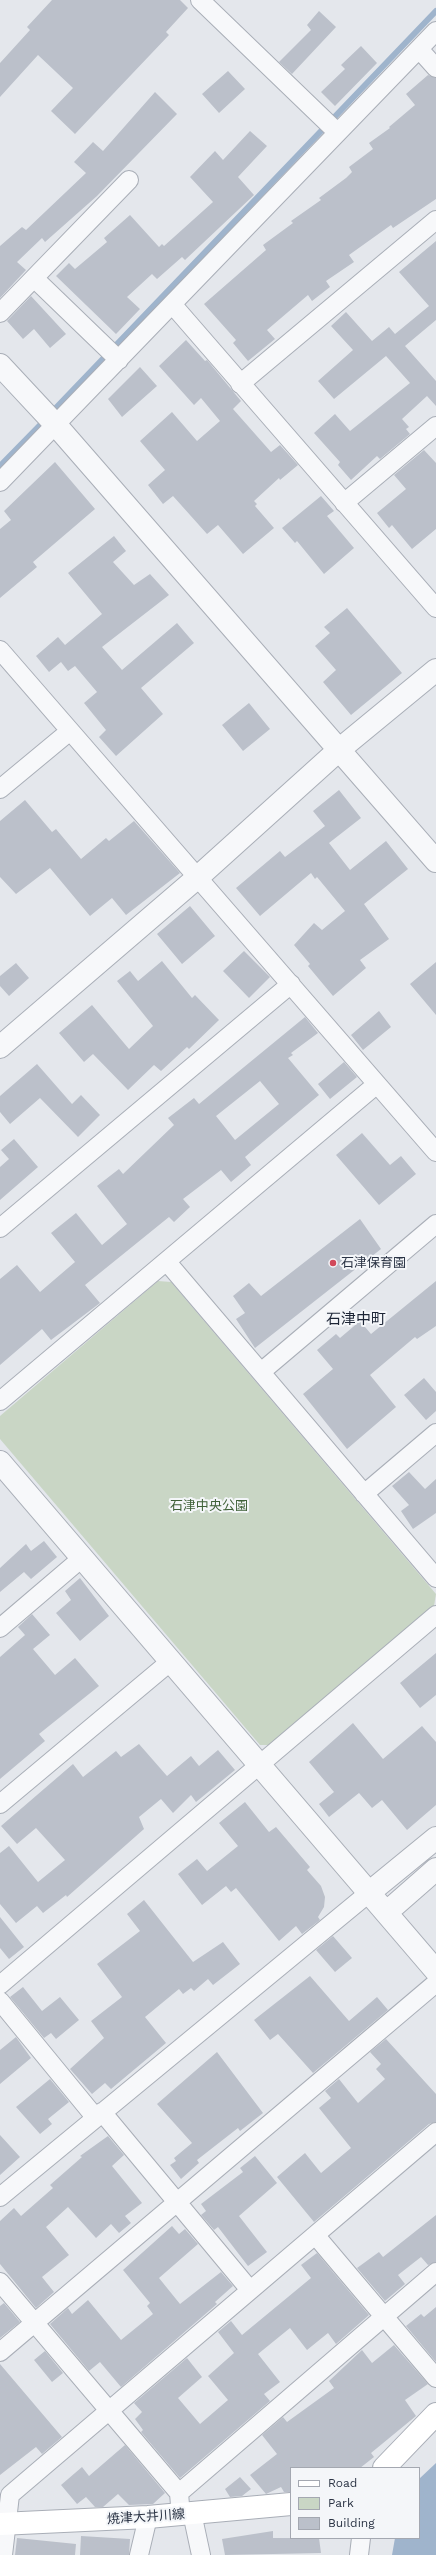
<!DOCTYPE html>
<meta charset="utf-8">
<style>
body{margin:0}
#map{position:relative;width:436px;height:2555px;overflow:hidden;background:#e4e7ec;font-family:"Work Sans",sans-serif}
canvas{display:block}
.legend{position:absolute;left:290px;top:2467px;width:130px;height:72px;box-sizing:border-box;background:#f4f6f9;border:1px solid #a4a8b1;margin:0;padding:5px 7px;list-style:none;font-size:12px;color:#2b3445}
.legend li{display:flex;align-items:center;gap:8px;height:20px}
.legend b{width:20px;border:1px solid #a4a8b1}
</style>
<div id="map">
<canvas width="436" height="2555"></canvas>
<ul class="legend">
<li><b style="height:5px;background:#fff"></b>Road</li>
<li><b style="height:11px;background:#c9d6c5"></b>Park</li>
<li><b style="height:11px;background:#bbc0ca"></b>Building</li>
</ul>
</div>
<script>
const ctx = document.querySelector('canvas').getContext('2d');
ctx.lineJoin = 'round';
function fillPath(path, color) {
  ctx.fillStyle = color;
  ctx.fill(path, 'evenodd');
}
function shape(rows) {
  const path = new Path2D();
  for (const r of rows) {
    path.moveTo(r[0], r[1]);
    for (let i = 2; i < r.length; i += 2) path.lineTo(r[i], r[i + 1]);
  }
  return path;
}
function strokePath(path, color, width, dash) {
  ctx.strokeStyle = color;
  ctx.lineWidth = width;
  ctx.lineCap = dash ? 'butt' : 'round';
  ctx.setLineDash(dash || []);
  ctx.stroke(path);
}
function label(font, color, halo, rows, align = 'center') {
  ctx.font = font + ' "Work Sans","Noto Sans JP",sans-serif';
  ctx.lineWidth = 4;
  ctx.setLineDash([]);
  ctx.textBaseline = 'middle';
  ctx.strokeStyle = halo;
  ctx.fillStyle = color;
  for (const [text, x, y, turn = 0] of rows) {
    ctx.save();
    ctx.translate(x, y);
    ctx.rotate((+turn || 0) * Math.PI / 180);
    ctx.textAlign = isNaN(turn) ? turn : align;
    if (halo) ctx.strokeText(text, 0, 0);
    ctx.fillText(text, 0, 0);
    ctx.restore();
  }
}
fillPath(shape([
 [158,1281,171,1282,436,1594,434,1606,270,1745,260,1745,0,1439,0,1416]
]), '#c9d6c5');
fillPath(shape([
 [436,2463,436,2555,392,2555,395,2538,419,2538,419,2479]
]), '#9fb4cc');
strokePath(shape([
 [51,413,436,11],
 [0,466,45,420]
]), '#9fb4cc', 6);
fillPath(shape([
 [52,0,180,0,188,8,166,32,169,35,75,134,51,111,73,88,38,55,0,97,0,63,30,30,27,27],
 [319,11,336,27,292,74,279,62,311,30,307,25],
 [361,46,377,63,335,106,321,92,345,69,341,65],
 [228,71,245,89,219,113,202,94],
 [428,75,436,78,436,199,393,228,391,225,349,255,354,262,326,281,330,287,312,301,308,295,267,330,275,339,248,361,233,343,236,340,204,304,266,250,263,245,293,223,291,221,321,200,319,198,346,178,352,172,349,167,373,149,369,143,390,128,389,127,415,105,406,94],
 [155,92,177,114,97,196,45,242,42,238,17,262,26,270,0,298,0,246,22,227,26,230,86,173,74,162,93,142,103,151],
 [250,131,267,146,238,177,254,195,185,260,182,257,157,279,152,274,127,297,140,309,116,334,56,276,69,263,75,269,107,242,104,238,130,215,159,247,162,244,164,246,213,202,190,177,215,151,223,160],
 [436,241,436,320,405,346,436,381,436,406,427,396,402,419,409,427,406,429,410,434,380,459,377,456,351,480,338,465,340,462,314,433,335,414,350,431,410,383,386,356,334,399,318,381,353,350,331,326,346,312,372,341,389,327,395,334,429,306,399,272],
 [31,296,66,334,50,348,34,329,23,339,7,321],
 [186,340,205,361,207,360,241,401,233,409,271,452,280,445,298,465,280,480,279,478,254,501,257,504,255,506,274,528,243,554,218,525,207,534,173,496,163,504,148,485,165,470,140,441,172,412,197,441,220,421,201,398,194,405,159,366],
 [140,367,157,386,122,417,108,399],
 [424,450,436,463,436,529,412,549,392,525,389,528,377,513,406,489,394,475],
 [55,462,95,509,33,562,37,567,0,598,0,529,11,520,4,511],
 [321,496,334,511,327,516,354,548,324,574,297,541,295,543,282,528],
 [114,536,126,551,113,562,134,585,150,574,169,595,102,647,122,670,177,623,194,643,141,688,163,714,116,756,99,737,106,730,84,703,97,692,75,666,68,671,61,662,49,672,36,656,58,637,65,645,102,614,68,573],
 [347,608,402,673,351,715,323,682,336,670,315,646,330,633,324,627],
 [249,703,270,729,243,751,222,725],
 [339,790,361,818,329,843,350,870,386,841,408,869,364,904,389,939,360,960,366,968,333,996,308,966,310,964,294,945,314,923,322,930,345,911,317,877,315,879,311,873,260,916,236,888,280,851,285,857,325,826,313,811],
 [25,800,52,832,56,829,81,859,106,838,109,841,134,821,180,873,126,915,112,898,90,916,50,868,16,894,0,877,0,821],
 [190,906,215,936,182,964,157,934],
 [244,951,270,977,249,998,223,971],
 [162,961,192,998,195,995,219,1020,189,1049,187,1047,161,1071,154,1065,128,1090,93,1054,84,1062,59,1033,92,1005,129,1049,153,1026,117,981,130,971,138,981],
 [436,962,436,1015,410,984],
 [16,963,29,978,9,996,0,986,0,976],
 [379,1011,391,1027,363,1050,351,1035],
 [305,1017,318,1033,291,1053,293,1055,288,1058,319,1095,245,1157,251,1165,231,1182,221,1170,183,1199,190,1207,174,1222,169,1217,85,1285,100,1303,51,1340,42,1329,0,1365,0,1279,17,1265,40,1292,75,1262,51,1233,76,1213,102,1245,127,1224,97,1186,119,1169,123,1174,174,1125,168,1118,194,1098,199,1104],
 [260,1081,279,1104,235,1140,216,1116],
 [344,1062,357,1077,330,1099,318,1084],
 [37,1064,72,1104,81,1095,100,1115,78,1137,40,1098,10,1124,0,1112,0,1096],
 [362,1133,390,1165,401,1156,416,1174,379,1205,336,1155],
 [14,1139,38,1167,0,1200,0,1167,9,1159,1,1150],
 [360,1219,381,1249,255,1348,236,1319,245,1313,233,1296,249,1283,261,1296],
 [436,1281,436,1326,417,1339,415,1337,370,1375,396,1407,347,1449,303,1394,333,1369,317,1350,336,1334,340,1338,360,1321,371,1334],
 [424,1378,436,1392,436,1411,426,1420,404,1395],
 [409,1472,425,1489,436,1479,436,1513,413,1529,401,1511,409,1505,392,1486],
 [44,1541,57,1557,31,1579,24,1572,0,1592,0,1568,26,1544,31,1551],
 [80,1578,109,1616,80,1641,56,1613,71,1600,65,1591],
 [32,1614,50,1635,33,1649,55,1675,75,1658,99,1686,39,1734,45,1741,0,1779,0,1657,25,1635,18,1627],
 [436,1653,436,1695,420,1708,400,1683],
 [353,1723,383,1759,422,1726,436,1742,436,1805,407,1830,382,1800,372,1808,359,1793,329,1817,319,1804,334,1792,309,1762],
 [139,1744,167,1776,191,1756,199,1766,218,1750,235,1770,196,1802,191,1795,173,1813,161,1799,139,1817,144,1829,67,1897,66,1895,43,1913,37,1906,16,1923,0,1904,0,1853,9,1846,38,1882,65,1860,36,1828,17,1844,1,1826,73,1764,83,1777,116,1751,121,1757],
 [245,1802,269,1832,276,1827,310,1867,307,1870,321,1886,325,1897,324,1907,318,1917,320,1920,302,1934,296,1926,279,1941,236,1888,231,1892,226,1886,202,1905,178,1874,197,1859,207,1871,238,1846,219,1823],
 [144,1900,193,1962,223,1942,240,1964,213,1985,208,1979,194,1991,191,1988,183,1994,179,1989,145,2017,166,2043,111,2089,105,2083,92,2094,70,2069,104,2038,91,2021,122,1997,97,1964,140,1931,127,1914],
 [0,1917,24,1947,9,1959,0,1948],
 [333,1936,352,1958,335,1972,316,1950],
 [310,1976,349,2021,377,1997,388,2010,313,2073,278,2034,270,2040,254,2020],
 [23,1987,42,2011,60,1997,79,2020,56,2039,51,2033,44,2038,10,1997],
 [16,2037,31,2058,0,2084,0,2050],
 [386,2039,436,2094,436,2122,429,2124,314,2222,277,2177,305,2153,321,2173,351,2148,319,2108,331,2098,325,2091,339,2079,358,2103,385,2079,376,2069,381,2064,370,2052],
 [217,2052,263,2113,240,2131,238,2128,197,2160,199,2163,181,2179,170,2165,176,2161,174,2158,192,2143,157,2104],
 [50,2079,69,2102,48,2119,52,2124,40,2134,16,2107],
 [0,2135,20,2157,0,2175],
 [108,2136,124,2155,112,2166,142,2203,125,2216,131,2223,119,2233,111,2224,96,2238,68,2207,46,2227,69,2255,42,2277,54,2292,36,2308,0,2264,0,2221,14,2208,21,2216,53,2188,50,2185,82,2157,80,2156],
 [255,2156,277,2183,239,2216,267,2252,248,2266,218,2227,214,2230,201,2215,206,2211,201,2204,243,2172,240,2168],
 [436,2215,436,2262,428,2265,421,2257,398,2275,405,2284,385,2301,357,2268,379,2252,383,2257],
 [172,2226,179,2234,185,2229,198,2244,159,2278,180,2304,221,2272,233,2286,215,2302,217,2304,121,2387,100,2362,89,2371,50,2324,68,2308,72,2314,88,2300,121,2340,153,2314,147,2306,150,2303,123,2270],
 [317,2253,369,2315,336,2344,328,2333,307,2350,290,2328,258,2354,280,2382,264,2394,270,2401,180,2478,141,2432,143,2430,135,2419,142,2412,134,2403,187,2358,202,2377,178,2398,200,2424,228,2400,208,2376,234,2353,218,2332,231,2321,242,2335,311,2278,301,2265],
 [4,2303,20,2322,0,2338,0,2306],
 [436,2307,436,2362,406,2326,421,2314,424,2317],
 [394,2345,428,2384,405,2400,416,2416,371,2453,374,2457,360,2468,291,2468,291,2492,284,2492,281,2487,266,2494,250,2475,277,2454,262,2435,283,2417,287,2422,334,2388,329,2381,362,2350,372,2363],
 [45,2351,63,2373,52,2382,34,2360],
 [0,2364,62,2437,42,2454,36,2447,0,2475],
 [125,2445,165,2493,153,2504,129,2505,118,2494,103,2507,95,2507,86,2497,77,2504,61,2485,82,2467,89,2476],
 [240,2477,251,2489,242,2496,230,2497,225,2489],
 [273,2531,273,2538,319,2538,321,2553,225,2555,222,2539],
 [81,2536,130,2539,129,2555,80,2555],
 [17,2538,76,2544,75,2555,15,2555]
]), '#bbc0ca');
const minor = shape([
 [200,0,337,132],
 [419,49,436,68],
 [34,278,119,360],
 [172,304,436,608],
 [0,313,129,180],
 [240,384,436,220],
 [0,482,436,31],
 [344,503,436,426],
 [0,650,436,1152],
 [0,789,70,731],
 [0,1228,291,984],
 [167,1262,436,1578],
 [261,1372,436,1224],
 [0,1401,377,1084],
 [364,1494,436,1433],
 [0,1628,82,1558],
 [0,1804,171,1661],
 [0,1985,436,1615],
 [0,2001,95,2117],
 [102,2112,250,2290],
 [0,2197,370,1892],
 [316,2236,436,2378],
 [0,2282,179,2493,180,2505],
 [0,2352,436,1983],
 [179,2493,436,2272],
 [192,2513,201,2555],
 [3,2555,10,2495,436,2132],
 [139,2555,148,2517],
 [359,2555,361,2538]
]);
const tertiary = shape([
 [0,365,55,424,436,861],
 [0,1047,198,877,340,749,436,670],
 [0,1462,436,1971],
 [370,1892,436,1838],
 [387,1912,436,1869]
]);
const secondary = shape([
 [384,2468,436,2414],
 [0,2524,148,2517,291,2504]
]);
strokePath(minor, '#a9aeb7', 20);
strokePath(tertiary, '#a9aeb7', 24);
strokePath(secondary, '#a9aeb7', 24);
strokePath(minor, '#f7f8fa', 18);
strokePath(tertiary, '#f7f8fa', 22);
strokePath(secondary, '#fff', 22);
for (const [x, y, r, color] of [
 [333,1263,4,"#d1495b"]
]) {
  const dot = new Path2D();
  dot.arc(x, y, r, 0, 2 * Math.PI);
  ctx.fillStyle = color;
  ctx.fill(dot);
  strokePath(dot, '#f4f6f9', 1.5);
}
label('13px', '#2b3445', '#f4f6f9', [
 ["石津保育園",341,1263]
], 'left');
label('13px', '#3f6138', '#f4f6f9', [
 ["石津中央公園",209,1506]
]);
label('13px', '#2b3445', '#f4f6f9', [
 ["焼津大井川線",146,2517,-4]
]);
label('15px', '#1d2536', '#f4f6f9', [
 ["石津中町",356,1320]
]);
</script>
